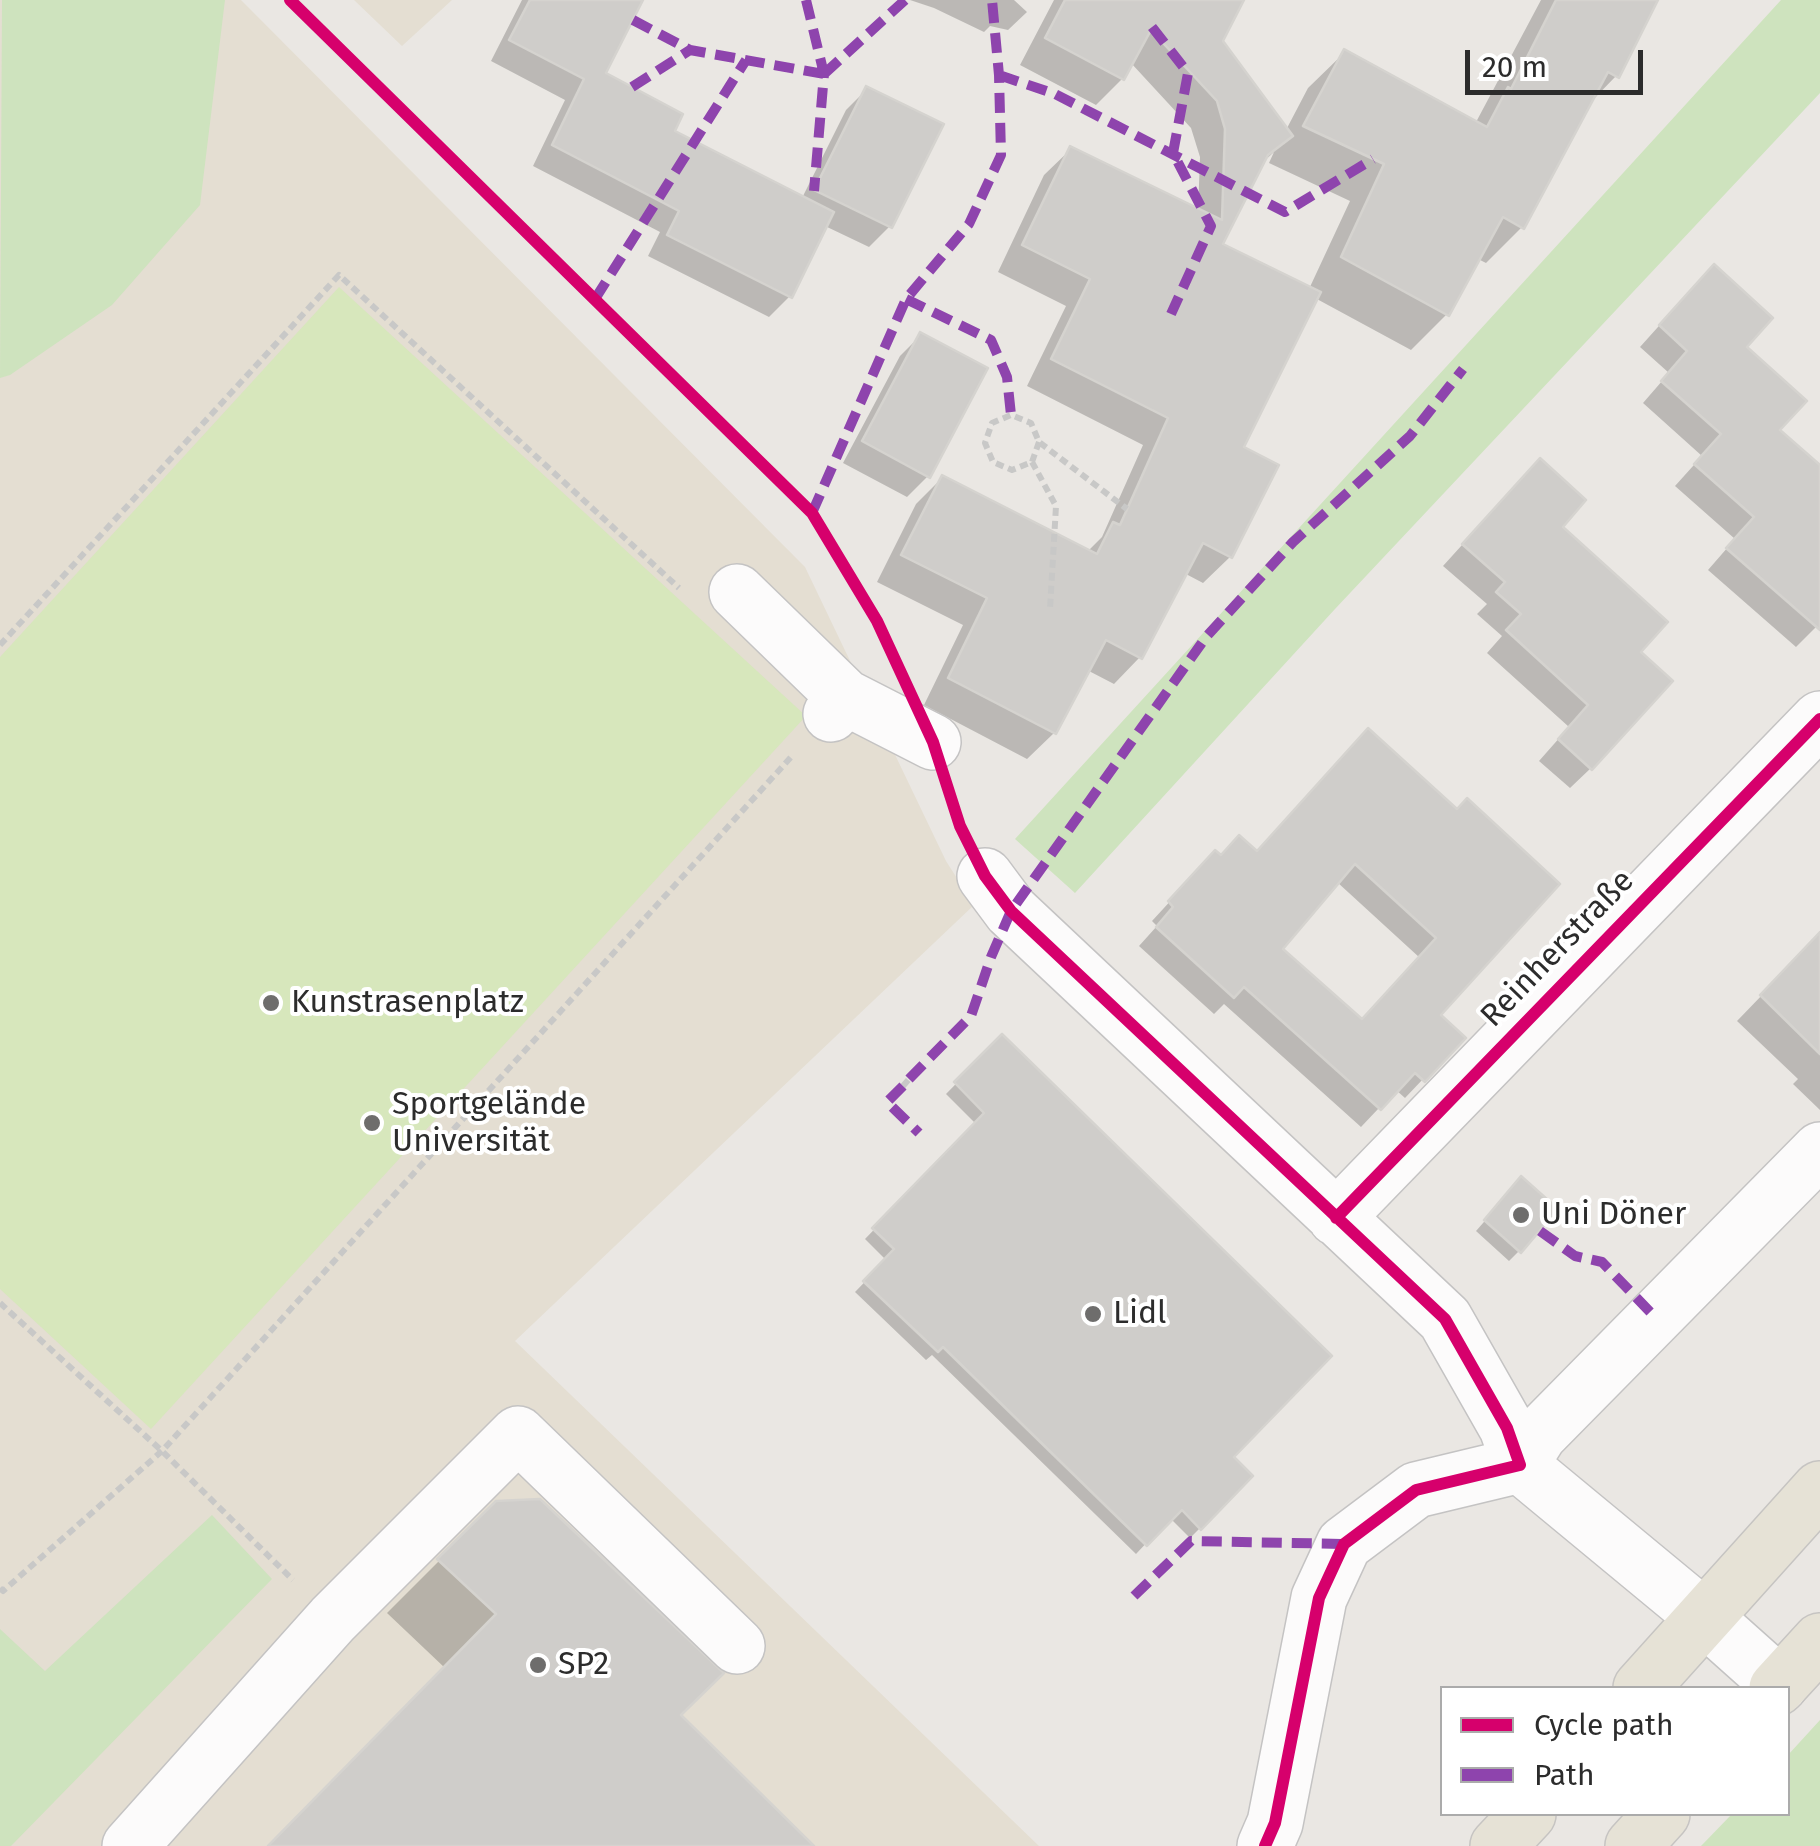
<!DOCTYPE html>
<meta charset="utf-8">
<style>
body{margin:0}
#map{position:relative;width:1820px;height:1846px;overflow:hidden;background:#eae7e3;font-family:"Fira Sans",sans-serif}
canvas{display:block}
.legend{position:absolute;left:1440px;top:1686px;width:350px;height:130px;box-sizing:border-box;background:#fff;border:2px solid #ababab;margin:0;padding:12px 18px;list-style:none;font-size:30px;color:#2c2c2c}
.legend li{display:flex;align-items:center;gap:20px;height:50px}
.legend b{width:50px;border:2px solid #ababab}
.scale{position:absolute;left:1465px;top:50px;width:178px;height:45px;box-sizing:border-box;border:5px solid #2c2c2c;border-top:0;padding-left:12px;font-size:30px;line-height:35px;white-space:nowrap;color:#2c2c2c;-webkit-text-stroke:8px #fff;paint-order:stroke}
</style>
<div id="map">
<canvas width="1820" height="1846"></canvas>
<ul class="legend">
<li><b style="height:12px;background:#d6006c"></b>Cycle path</li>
<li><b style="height:12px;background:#8e44ad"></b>Path</li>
</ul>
<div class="scale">20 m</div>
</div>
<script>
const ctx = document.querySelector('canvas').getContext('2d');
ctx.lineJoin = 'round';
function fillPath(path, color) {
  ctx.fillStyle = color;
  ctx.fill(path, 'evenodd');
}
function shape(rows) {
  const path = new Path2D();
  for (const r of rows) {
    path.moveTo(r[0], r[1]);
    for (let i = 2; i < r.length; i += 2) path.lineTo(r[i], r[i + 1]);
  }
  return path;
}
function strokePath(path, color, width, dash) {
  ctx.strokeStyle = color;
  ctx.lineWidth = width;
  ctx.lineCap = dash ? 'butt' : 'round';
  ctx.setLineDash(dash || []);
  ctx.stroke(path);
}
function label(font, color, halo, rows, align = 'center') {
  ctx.font = font + ' "Fira Sans",sans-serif';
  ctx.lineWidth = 8;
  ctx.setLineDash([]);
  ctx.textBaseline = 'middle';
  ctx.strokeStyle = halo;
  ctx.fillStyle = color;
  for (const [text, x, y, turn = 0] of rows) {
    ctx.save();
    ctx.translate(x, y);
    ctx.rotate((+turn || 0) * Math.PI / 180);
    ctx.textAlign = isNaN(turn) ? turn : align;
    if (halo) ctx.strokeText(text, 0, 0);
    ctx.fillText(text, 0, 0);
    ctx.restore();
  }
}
fillPath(shape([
 [0,0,241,0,805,567,946,861,974,905,515,1341,1039,1846,0,1846],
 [354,0,452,0,402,46]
]), '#e4ded2');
fillPath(shape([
 [2,0,225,0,200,205,112,305,10,375,0,378],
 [1781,0,1820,0,1820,93,1335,609,1075,893,1015,839],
 [212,1515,272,1579,11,1846,0,1846,0,1629,45,1671],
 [1820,1720,1820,1846,1701,1846,1732,1814,1788,1814,1788,1755]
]), '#cee3be');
fillPath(shape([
 [339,287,806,716,151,1429,0,1289,0,657]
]), '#d7e7bc');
fillPath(shape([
 [522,0,641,0,602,74,671,132,802,198,846,110,867,89,890,226,869,247,825,226,790,296,769,317,648,256,660,232,533,166,565,100,491,61],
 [910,0,1014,0,1027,12,1008,30,990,26,984,32,934,8],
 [1054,0,1241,0,1220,41,1286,130,1308,88,1344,53,1475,124,1541,0,1656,0,1616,76,1588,105,1522,227,1486,263,1478,259,1447,314,1411,350,1315,298,1240,448,1230,557,1203,583,1184,573,1140,657,1114,684,1087,670,1054,733,1027,759,924,705,963,625,877,582,916,504,942,478,1087,552,1102,537,1143,445,1027,386,1066,306,998,272,1044,175,1071,149,1198,211,1200,157,1191,128,1131,63,1122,79,1096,105,1020,65],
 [1274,152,1269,163,1350,201,1309,289,1219,245,1261,164],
 [1693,288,1744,347,1777,430,1820,469,1820,623,1796,647,1708,570,1735,539,1675,486,1702,456,1643,403,1669,373,1640,347],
 [921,335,928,476,907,497,843,463,900,356],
 [1519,482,1559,527,1638,652,1591,768,1570,788,1539,761,1569,727,1487,653,1502,636,1477,614,1487,604,1443,566],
 [1457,812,1437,1016,1462,1038,1405,1098,1396,1090,1361,1127,1224,1004,1214,1014,1139,946,1157,926,1152,921,1197,872,1220,857,1256,853],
 [1337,882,1420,958,1361,1022,1280,949],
 [1820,935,1820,1110,1793,1084,1798,1079,1737,1021],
 [1002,1037,1200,1528,1190,1538,1170,1518,1136,1554,932,1355,926,1360,855,1292,886,1260,865,1239,976,1124,946,1094],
 [1512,1190,1519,1251,1509,1261,1476,1231],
 [497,1503,678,1716,810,1846,270,1846,445,1668,387,1613]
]), '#0003');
const building = shape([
 [530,0,643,0,606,73,683,114,675,131,834,212,792,298,667,235,679,211,552,145,584,79,509,40,530,0],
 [1065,0,1244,0,1223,41,1293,136,1268,155,1223,244,1321,292,1244,447,1279,465,1232,558,1203,543,1142,659,1106,640,1056,734,948,678,987,598,901,555,942,475,1097,554,1113,522,1120,525,1168,418,1051,359,1090,279,1022,245,1070,146,1222,220,1225,129,1217,101,1151,30,1124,80,1045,38,1065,0],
 [1556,0,1658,0,1619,78,1608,72,1524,229,1503,217,1449,316,1341,257,1384,164,1303,126,1344,49,1487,127,1508,87,1511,89,1556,0],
 [866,86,944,124,892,228,814,190,866,86],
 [1714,264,1773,318,1747,347,1807,401,1780,430,1820,465,1820,630,1726,548,1754,517,1694,464,1721,434,1661,381,1687,351,1659,325,1714,264],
 [920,332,988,368,930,478,862,441,920,332],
 [1540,458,1586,500,1563,527,1668,622,1641,652,1673,681,1592,770,1558,739,1588,705,1506,630,1521,614,1496,592,1505,582,1462,544,1540,458],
 [1368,728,1457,809,1467,798,1560,884,1441,1015,1466,1038,1425,1082,1415,1073,1381,1110,1244,987,1234,998,1156,927,1173,907,1168,901,1215,850,1221,855,1239,835,1257,851,1368,728],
 [1355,864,1436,938,1362,1019,1283,949,1355,864],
 [1820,932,1820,1054,1760,995,1820,932],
 [1002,1034,1332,1356,1234,1457,1253,1476,1201,1530,1182,1510,1147,1546,943,1347,938,1352,863,1281,894,1249,872,1228,984,1113,954,1082,1002,1034],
 [1521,1176,1558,1209,1521,1253,1484,1220,1521,1176],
 [540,1499,724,1673,681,1715,814,1846,268,1846,496,1614,437,1559,496,1501,540,1499]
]);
fillPath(building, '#cfcdca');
strokePath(building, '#d5d3cf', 2.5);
const minor = shape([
 [737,592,845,697],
 [831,714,845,697,933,742],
 [985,876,1011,911,1445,1319,1507,1428,1520,1465],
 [1336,1218,1820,719],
 [1520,1465,1539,1435,1820,1150],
 [1520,1465,1705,1618,1780,1685],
 [130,1846,333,1619,518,1434,737,1646],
 [1265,1846,1275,1823,1319,1598,1344,1544,1416,1490,1520,1465]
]);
const major = shape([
 [1641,1688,1820,1489],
 [1777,1688,1820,1641],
 [1498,1846,1528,1814],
 [1633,1846,1662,1814]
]);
strokePath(minor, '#c4c3c3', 58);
strokePath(major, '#c6c4c2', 58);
strokePath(shape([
 [1039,442,1032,462,1012,470,993,462,985,443,992,423,1011,415,1031,423,1039,442,1127,509],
 [1032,462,1056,506,1050,609],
 [0,645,339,275,679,588],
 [903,1086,909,1079],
 [0,1303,162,1451,293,1580],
 [0,1588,3,1591,162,1451,792,756]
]), '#c8c8c7', 6, [8, 5]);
strokePath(minor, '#fcfbfb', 55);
strokePath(major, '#e6e2d6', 55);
strokePath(shape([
 [806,0,824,74,814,191],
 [633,20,690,50,824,74],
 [1152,27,1188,73,1173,153,1211,226,1171,314],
 [824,74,905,0],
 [999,75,1055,94,1285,212,1373,159],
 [632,87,690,50],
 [595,299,746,60],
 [906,299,991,340,1007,377,1011,415],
 [812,513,906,299,969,224,1001,155,999,75,992,0],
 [909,1079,971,1016,991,957,1011,911,1206,637,1293,542,1410,436,1463,369],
 [903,1086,887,1102,919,1133],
 [1540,1231,1575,1256,1602,1262,1654,1316],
 [1134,1596,1191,1541,1344,1544]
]), '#8e44ad', 10, [20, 10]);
strokePath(shape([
 [290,0,812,513,877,621,933,742,960,826,985,876,1011,911,1445,1319,1507,1428,1520,1465,1416,1490,1344,1544,1319,1598,1275,1823,1265,1846],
 [1336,1218,1820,719]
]), '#d6006c', 12);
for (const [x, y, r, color] of [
 [271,1003,10,"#6e6d6c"],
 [372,1123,10,"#6e6d6c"],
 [1521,1215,10,"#6e6d6c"],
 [1093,1314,10,"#6e6d6c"],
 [538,1665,10,"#6e6d6c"]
]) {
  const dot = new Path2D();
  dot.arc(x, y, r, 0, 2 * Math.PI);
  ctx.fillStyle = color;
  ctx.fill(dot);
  strokePath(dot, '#fff', 4);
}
label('32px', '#2c2c2c', '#fff', [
 ["Reinherstraße",1558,949,-46]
]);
label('32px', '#2c2c2c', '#fff', [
 ["Kunstrasenplatz",291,1003],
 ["Sportgelände",392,1105],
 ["Universität",392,1142],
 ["Uni Döner",1541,1215],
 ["Lidl",1113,1314],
 ["SP2",558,1665]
], 'left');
</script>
